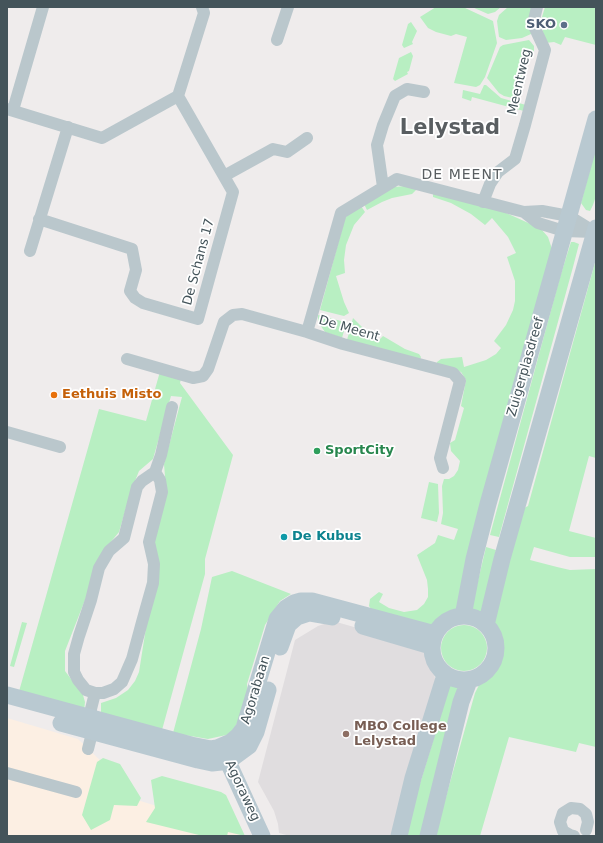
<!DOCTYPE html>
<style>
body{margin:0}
#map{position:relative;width:603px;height:843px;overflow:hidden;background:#efecec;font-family:"DejaVu Sans",sans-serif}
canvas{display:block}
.frame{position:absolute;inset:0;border:8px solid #44545a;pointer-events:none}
</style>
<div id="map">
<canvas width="603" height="843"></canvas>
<div class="frame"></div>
</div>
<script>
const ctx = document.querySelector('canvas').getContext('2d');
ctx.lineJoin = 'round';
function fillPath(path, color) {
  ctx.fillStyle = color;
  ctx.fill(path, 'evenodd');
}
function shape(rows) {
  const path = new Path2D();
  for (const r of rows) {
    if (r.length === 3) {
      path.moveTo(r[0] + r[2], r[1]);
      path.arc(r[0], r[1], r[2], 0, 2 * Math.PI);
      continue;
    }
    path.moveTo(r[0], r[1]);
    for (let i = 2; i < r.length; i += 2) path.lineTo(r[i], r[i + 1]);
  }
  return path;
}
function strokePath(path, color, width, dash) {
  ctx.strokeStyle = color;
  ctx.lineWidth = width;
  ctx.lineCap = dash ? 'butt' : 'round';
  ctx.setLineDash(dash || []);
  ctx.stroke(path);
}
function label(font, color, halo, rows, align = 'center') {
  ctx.font = font + ' "DejaVu Sans",sans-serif';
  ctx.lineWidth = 3.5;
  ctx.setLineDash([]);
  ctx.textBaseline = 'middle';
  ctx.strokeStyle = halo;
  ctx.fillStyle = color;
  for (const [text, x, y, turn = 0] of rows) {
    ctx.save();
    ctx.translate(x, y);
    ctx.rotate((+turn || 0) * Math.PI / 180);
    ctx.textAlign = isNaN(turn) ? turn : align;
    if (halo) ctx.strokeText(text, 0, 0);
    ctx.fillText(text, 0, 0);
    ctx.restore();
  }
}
fillPath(shape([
 [7,718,78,739,107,767,134,799,237,831,241,836,7,836]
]), '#fcefe3');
fillPath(shape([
 [333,621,420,646,426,652,434,672,436,686,394,836,290,836,279,833,278,824,274,811,258,782,295,640,318,626]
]), '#e0dddf');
fillPath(shape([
 [436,7,463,7,493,21,497,43,485,77,480,85,476,87,454,83,467,37,456,34,451,36,436,32,428,28,420,17],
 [472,7,501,7,495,12,488,14],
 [508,7,532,7,531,34,522,38,506,40,499,37,497,21,499,15],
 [545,7,596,7,596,45,565,37,561,45,554,42,545,43,542,27,542,17],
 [411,22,417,31,412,42,413,44,404,48,402,45,408,24],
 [529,40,534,46,534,57,529,55,517,99,504,96,499,93,487,78,500,47,503,45],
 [411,52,413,56,409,71,407,72,408,74,395,81,393,79,399,58],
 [484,85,486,85,501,98,526,105,524,111,472,97,471,101,462,98,463,90,480,94],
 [596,147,596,196,593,205,590,211,586,210,581,203],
 [405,186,417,189,412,194,392,198,382,202,367,210,364,204,394,187],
 [433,193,504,212,535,226,542,230,548,237,551,246,551,254,457,609,444,616,434,624,422,626,373,612,369,606,370,599,379,592,383,594,379,602,389,608,404,612,417,610,424,604,428,597,428,589,427,580,417,555,435,543,438,535,454,540,458,529,441,524,443,513,442,486,444,479,449,479,454,476,458,470,460,461,451,451,450,443,455,440,464,408,461,406,466,380,461,372,437,364,437,362,441,359,462,357,464,367,486,360,496,354,501,348,494,341,506,325,513,310,515,301,515,281,507,257,516,253,508,237,492,218,485,225,471,214,451,203,433,197],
 [361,206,365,212,354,225,346,245,344,260,345,273,336,276,344,302,349,313,344,316,320,310,345,218,348,214],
 [571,242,574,242,579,244,573,267,499,537,490,535,560,277],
 [596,259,596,458,589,456,569,531,596,538,596,557,570,557,534,547,530,560,557,567,570,570,596,569,596,747,579,743,576,752,509,737,480,836,435,836,475,693,479,685,493,672,498,666,501,657,502,649,500,639,493,624,520,510,528,506],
 [318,315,345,322,346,324,342,338,325,332,318,322],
 [353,318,377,342,383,336,405,349,419,354,421,357,420,360,347,340],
 [161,368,182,374,180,383,233,455,205,559,205,574,162,730,101,715,101,703,116,698,128,690,135,681,139,672,148,615,153,537,166,489,164,464,182,397,171,396,153,459,139,471,131,491,119,532,105,549,65,651,65,671,83,695,85,702,84,711,18,695,99,409,146,421],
 [429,482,438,484,439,513,437,522,421,518],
 [486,547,496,550,483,611,479,613,471,610],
 [232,571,291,594,280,601,265,625,247,684,249,702,231,734,208,739,173,733,201,629,212,577],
 [22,622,27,623,14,667,10,666],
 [464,648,23],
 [450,685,460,688,421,836,404,836],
 [103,758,120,764,141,798,137,806,114,805,110,820,91,830,82,815,97,762],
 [162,776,221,792,226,795,245,836,228,832,227,836,203,836,146,822,155,808,151,780]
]), '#b8efc2');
strokePath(shape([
 [277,40,288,7],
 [7,109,102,138,178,96,204,13,202,7],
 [13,110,43,7],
 [224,176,273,149,287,152,307,138],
 [383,187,377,145,383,125,395,96,407,89,424,92],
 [483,202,490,184,498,172,515,159,525,125,545,50,533,24,537,7],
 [524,212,538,223,564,231,594,232],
 [39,219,132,249,136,270,130,291,135,298,143,303,198,319,233,192,178,96],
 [30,251,68,127],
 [307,332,341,213,397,179,524,212,542,211,569,216,595,232],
 [127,359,193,378,203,376,208,369,224,322,233,315,242,314,307,332,343,344,453,373,460,381,440,458,443,468],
 [7,432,60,447],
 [155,472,142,481,137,487,124,538,109,551,99,568,91,600,79,636,74,654,74,672,78,680,86,690,95,693,103,693,114,689,122,682,132,659,142,622,153,583,154,564,149,542,162,492,160,480,155,472,161,455,172,407],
 [88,749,91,737,91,709,95,693],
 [7,773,76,792],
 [574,836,570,835,563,831,560,822,563,813,571,808,580,809,586,814,588,822,586,830]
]), '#bac7cc', 12);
strokePath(shape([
 [464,648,32],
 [463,616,474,559,488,504,596,119],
 [486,625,502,559,596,228],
 [363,626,431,646],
 [280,647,288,625,297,617,309,613,332,617],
 [7,695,191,745,211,749,217,748,231,742,238,736,244,728,277,619,286,608,294,603,301,601,312,601,435,634],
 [61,723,198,760,212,763,221,762,228,761,234,757,249,746,256,732,268,690],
 [223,751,262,836],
 [399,836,413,778,445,675],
 [428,836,461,702,469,681]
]), '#b9c9d1', 17);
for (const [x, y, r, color] of [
 [564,25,4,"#5c6f8a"],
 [54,395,4,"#e8710a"],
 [317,451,4,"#2e9e5b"],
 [284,537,4,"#0f9aa8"],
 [346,734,4,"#8d6e63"]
]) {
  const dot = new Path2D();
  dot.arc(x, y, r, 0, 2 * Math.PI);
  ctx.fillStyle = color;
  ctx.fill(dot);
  strokePath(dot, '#fff', 1.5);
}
label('bold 13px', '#4e5e75', '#fff', [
 ["SKO",556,25]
], 'right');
label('13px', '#44545a', '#fff', [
 ["Meentweg",520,82,-77],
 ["De Schans 17",199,262,-75],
 ["De Meent",349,329,16],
 ["Zuigerplasdreef",526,367,-74],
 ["Agorabaan",256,690,-73],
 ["Agoraweg",242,791,65]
]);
label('bold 13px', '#c56008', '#fff', [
 ["Eethuis Misto",62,395]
], 'left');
label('bold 13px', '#27864d', '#fff', [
 ["SportCity",325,451]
], 'left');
label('bold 13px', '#0d838f', '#fff', [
 ["De Kubus",292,537]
], 'left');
label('bold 13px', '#785e54', '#fff', [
 ["MBO College",354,727],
 ["Lelystad",354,742]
], 'left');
ctx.letterSpacing = '1px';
label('14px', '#595e61', '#fff', [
 ["DE MEENT",462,175]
]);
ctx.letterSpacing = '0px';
label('bold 21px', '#595e61', '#fff', [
 ["Lelystad",450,129]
]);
</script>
